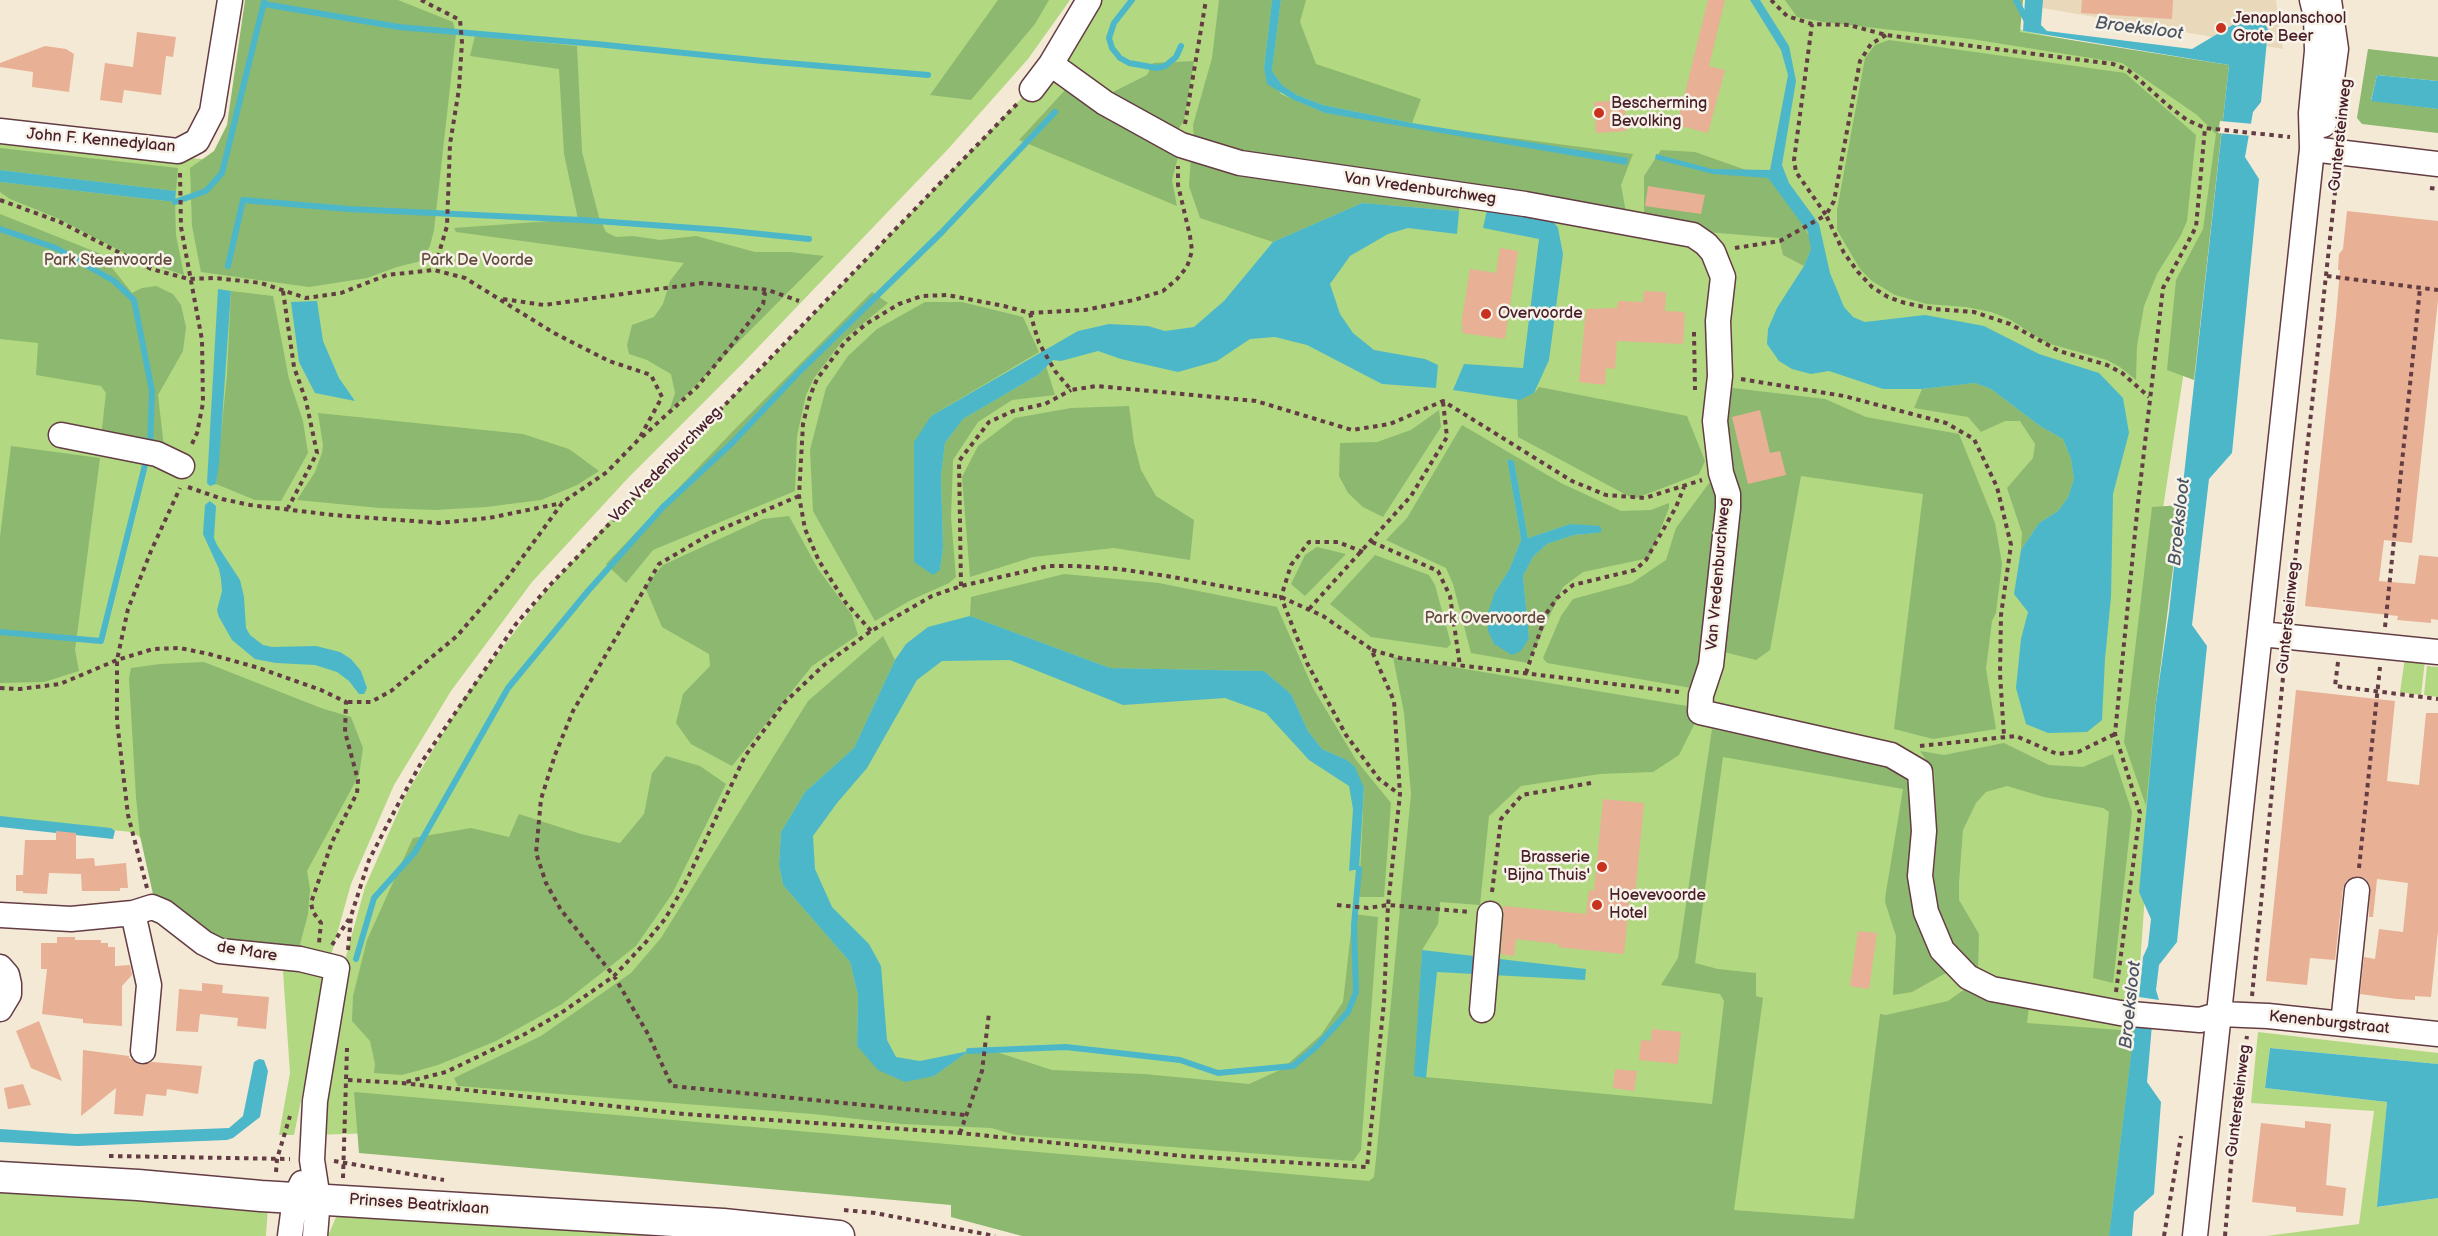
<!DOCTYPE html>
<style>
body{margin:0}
canvas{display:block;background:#f4e9d5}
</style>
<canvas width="2438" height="1236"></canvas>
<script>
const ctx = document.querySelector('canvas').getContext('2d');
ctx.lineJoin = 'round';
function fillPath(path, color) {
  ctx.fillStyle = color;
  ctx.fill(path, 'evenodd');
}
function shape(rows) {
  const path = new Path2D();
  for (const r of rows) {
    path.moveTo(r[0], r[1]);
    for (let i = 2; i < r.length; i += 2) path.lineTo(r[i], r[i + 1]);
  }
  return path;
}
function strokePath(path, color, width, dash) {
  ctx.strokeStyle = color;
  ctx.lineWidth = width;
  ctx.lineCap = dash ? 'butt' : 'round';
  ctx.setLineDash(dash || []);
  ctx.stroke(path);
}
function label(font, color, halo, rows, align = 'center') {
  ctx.font = font + ' "Balsamiq Sans",sans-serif';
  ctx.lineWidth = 5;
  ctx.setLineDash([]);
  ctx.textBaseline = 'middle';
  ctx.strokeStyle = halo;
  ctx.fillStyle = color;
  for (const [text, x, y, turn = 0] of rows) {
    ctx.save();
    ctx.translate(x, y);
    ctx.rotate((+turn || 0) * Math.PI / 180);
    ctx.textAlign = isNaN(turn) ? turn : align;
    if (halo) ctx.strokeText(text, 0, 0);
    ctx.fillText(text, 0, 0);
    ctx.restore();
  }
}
fillPath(shape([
 [2043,0,2276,0,2283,49,2042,8]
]), '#e9d9ba');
fillPath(shape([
 [247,0,1070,0,1028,59,949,148,744,362,628,478,532,582,451,691,394,785,351,884,330,959,294,1135,279,1135,290,1073,280,928,132,832,0,820,0,140,222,161],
 [1096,0,2001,0,1999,12,2023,31,2206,66,2225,102,2151,587,2154,766,2121,1236,1088,1236,999,1200,447,1131,310,1135,342,971,365,887,406,794,467,694,544,593,637,491,757,373,1045,74],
 [2405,658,2425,660,2421,695,2400,692],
 [2427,666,2438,667,2438,697,2424,695],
 [2258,1032,2438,1053,2438,1064,2270,1048,2265,1088,2387,1102,2378,1207,2438,1198,2438,1236,2266,1236,2359,1224,2374,1111,2251,1103],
 [0,1188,268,1206,266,1236,0,1236],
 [336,1217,356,1217,693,1236,328,1236]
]), '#b2d881');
fillPath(shape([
 [245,0,398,0,453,22,456,34,434,230,430,246,421,261,397,267,367,278,309,287,201,272,192,226,190,168,214,151,227,125],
 [998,0,1049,0,1035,24,971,100,930,95],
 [1219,0,1272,0,1264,68,1281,94,1325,113,1633,154,1621,185,1627,218,1347,175,1194,141,1193,125,1212,58],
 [1281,0,1306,0,1300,22,1316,64,1421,99,1412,123,1323,105,1297,95,1282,85,1272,71],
 [1785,0,2023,0,2020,32,2229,65,2194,380,2167,370,2176,280,2203,229,2216,134,2197,115,2122,63,1971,39,1823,22,1797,17],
 [475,36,577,46,582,152,599,217,606,232,616,237,633,236,660,240,696,236,755,252,790,252,824,256,669,412,675,393,671,374,647,360,629,354,627,345,632,325,654,317,663,304,670,281,684,263,456,232,454,228,578,219,564,154,559,69,470,56],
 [1889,40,2125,73,2196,135,2187,221,2181,235,2157,274,2144,306,2137,346,2136,380,2120,367,2107,360,2047,343,2009,319,1991,312,1966,307,1927,304,1895,295,1872,281,1860,269,1837,230,1837,210,1865,58,1875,45],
 [2368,49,2438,57,2438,81,2377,75,2371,100,2438,109,2438,133,2362,124,2357,118],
 [1194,61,1184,120,1177,132,1109,94,1147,75,1153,63],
 [1067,88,1180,149,1172,180,1177,206,1019,140],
 [0,148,178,168,176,191,0,170],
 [1661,150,1695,152,1749,171,1772,173,1810,237,1811,249,1804,266,1783,255,1779,238,1707,232,1644,221,1644,176],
 [1191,155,1460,202,1459,211,1362,203,1273,242,1200,218,1189,186],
 [0,182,175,202,176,235,184,275,136,259,57,218,10,199,0,192],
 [0,214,101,254,132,293,142,288,156,286,173,294,181,305,186,327,183,351,158,395,164,447,101,437,106,393,101,386,36,375,38,343,0,339],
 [231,291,273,296,289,379,303,421,308,453,281,501,255,500,216,484,227,374],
 [872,292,888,303,843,340,814,378,806,395,797,436,795,491,653,550,626,583,606,564,734,430],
 [925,302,962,302,1023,317,1039,352,931,416,940,570,943,548,941,476,945,443,963,419,1038,375,1046,366,1055,395,1012,400,978,422,953,460,951,518,956,577,949,583,911,600,875,621,813,511,810,450,826,388,848,356,877,329],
 [1975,383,1991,389,2040,426,2063,439,2071,459,2074,479,2068,497,2058,511,2039,523,2021,550,2022,533,2007,488,2033,458,2035,444,2020,421,2005,421,1981,432,1968,417,1914,408,1922,389],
 [1539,387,1687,416,1705,461,1699,474,1634,499,1518,437,1517,399,1534,393],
 [1733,388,1825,399,1866,417,1959,434,1995,523,2002,564,1996,613,1992,621,1986,669,1996,729,1933,739,1894,729,1923,494,1801,476,1770,650,1756,660,1720,651,1741,512,1728,432,1727,399],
 [1129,406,1134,443,1141,470,1156,496,1194,520,1190,560,1114,548,1033,557,970,577,962,477,978,446,1015,418,1071,408],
 [1439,410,1441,427,1383,517,1363,507,1348,493,1339,476,1340,443,1377,442,1411,430],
 [318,413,523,434,569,449,599,471,577,485,541,500,486,507,436,510,380,508,297,500,315,472,322,453,323,445],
 [1462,425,1561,483,1621,511,1651,510,1669,503,1669,508,1649,558,1583,572,1563,587,1528,663,1471,653,1453,584,1446,568,1386,540,1407,518],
 [1507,459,1514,462,1528,538,1570,524,1597,533,1574,535,1547,544,1533,557,1523,576,1529,638,1495,592,1509,570,1521,540],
 [11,446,100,458,75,650,79,671,44,682,0,683,0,537],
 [1709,483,1721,489,1697,689,1547,663,1543,658,1561,616,1573,599,1632,583,1666,560,1676,528],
 [2181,505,2156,703,2146,806,2124,742,2152,507],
 [789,516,818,569,852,615,858,635,812,666,732,766,691,744,676,723,683,694,710,666,709,654,662,627,645,587,663,565,763,519],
 [1317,547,1346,554,1305,596,1291,584,1305,555],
 [1375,555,1429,575,1435,585,1451,644,1447,648,1371,637,1330,604],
 [1064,574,1159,583,1277,607,1313,688,1356,760,1391,803,1384,897,1359,897,1364,788,1347,760,1322,749,1308,731,1291,694,1264,671,1110,668,970,616,971,597],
 [883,636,895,660,854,748,805,792,781,832,779,865,783,885,850,962,858,995,857,1046,934,1076,969,1051,987,1049,1052,1070,1144,1074,1249,1084,1282,1069,1321,1035,1343,1002,1353,914,1378,917,1361,1150,1353,1161,1016,1135,991,1128,901,1124,813,1114,458,1086,454,1078,541,1036,631,973,661,938,808,701],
 [1393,657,1693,707,1698,717,1679,755,1653,772,1600,774,1521,786,1489,816,1480,905,1440,902,1438,924,1422,950,1415,1076,1712,1104,1724,1001,1720,994,1661,985,1678,958,1712,729,1913,772,1927,943,1946,973,1912,992,1893,995,1896,936,1885,902,1886,892,1903,789,1723,757,1695,963,1718,969,1756,973,1756,996,1763,998,1734,1210,1854,1219,1880,1014,1886,1015,1948,1001,1968,987,2029,1006,2027,1023,2134,1031,2109,1236,1022,1236,951,1217,951,1205,359,1153,354,1092,1369,1181,1374,1177,1376,1159,1411,794,1404,713],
 [204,662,321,708,351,717,363,748,359,775,307,871,310,889,308,914,298,952,207,939,153,894,140,836,136,797,129,678,131,668,160,664],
 [2004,743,2049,765,2083,767,2113,754,2132,812,2113,983,2093,978,2109,812,2103,808,2044,797,2007,786,1986,792,1976,803,1963,830,1959,882,1959,900,1979,934,1978,970,1971,967,1945,935,1932,894,1937,835,1934,771,1920,751,1944,755],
 [666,756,700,766,726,784,672,894,636,946,562,1004,496,1041,438,1065,402,1075,374,1073,375,1064,370,1041,352,1021,353,996,367,940,413,838,471,828,509,837,519,814,581,834,620,843,644,814,652,773]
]), '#8db86f');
fillPath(shape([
 [1272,0,1281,0,1272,71,1282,85,1297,95,1323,105,1412,123,1628,158,1627,165,1325,113,1292,99,1267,84,1264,68],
 [1750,0,1760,0,1789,46,1796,81,1782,165,1789,183,1819,224,1830,273,1844,307,1853,317,1865,322,1925,315,1984,326,2039,354,2099,373,2123,398,2129,433,2113,494,2111,597,2105,659,2102,720,2087,732,2048,733,2026,724,2016,688,2021,639,2028,612,2014,594,2021,550,2039,523,2058,511,2068,497,2074,479,2071,459,2063,439,2040,426,1991,389,1975,383,1922,389,1883,389,1829,371,1811,374,1792,369,1779,361,1767,344,1768,329,1777,308,1804,266,1811,249,1808,232,1768,178,1713,174,1655,159,1656,154,1712,169,1770,170,1788,75,1781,50],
 [2025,0,2043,0,2041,25,2047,31,2192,49,2246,17,2256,16,2265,23,2268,30,2261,102,2253,112,2245,157,2259,179,2232,453,2209,479,2192,625,2207,646,2177,942,2159,965,2156,990,2159,1000,2139,997,2143,957,2148,946,2151,919,2139,892,2156,703,2169,612,2229,65,2023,31],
 [2377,75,2438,81,2438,109,2371,101],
 [0,170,176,191,175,202,0,182],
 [1362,203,1459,211,1457,234,1408,228,1388,234,1350,256,1330,284,1340,314,1353,333,1374,350,1425,359,1438,365,1436,388,1382,384,1307,345,1275,337,1250,339,1217,361,1178,372,1121,359,1098,351,1061,361,1053,360,1038,375,963,419,945,443,941,476,943,548,940,570,933,575,914,562,914,442,931,416,1078,331,1109,324,1148,326,1165,331,1194,327,1224,301,1273,242],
 [1487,210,1550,217,1558,228,1563,254,1549,360,1534,393,1520,400,1453,390,1464,364,1523,368,1539,239,1483,228],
 [218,289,231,291,219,464,216,484,210,486,207,483],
 [317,301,323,341,339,378,355,401,315,393,299,362,291,302],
 [1507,459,1514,461,1528,538,1570,524,1600,526,1602,531,1597,533,1574,535,1547,544,1533,557,1523,576,1529,638,1521,651,1512,655,1494,644,1488,631,1487,616,1495,592,1509,570,1521,540],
 [210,501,216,506,214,538,217,545,240,580,244,597,246,628,250,635,263,645,272,647,316,646,340,652,351,659,361,671,367,688,364,694,359,694,349,681,337,672,315,665,276,663,255,659,232,640,219,617,217,610,222,591,221,579,219,569,203,534,205,505],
 [970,616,1110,668,1264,671,1291,694,1308,731,1322,749,1347,760,1355,767,1364,788,1359,869,1349,871,1353,809,1349,786,1309,760,1266,713,1225,698,1123,705,1010,660,942,661,917,680,867,768,837,803,813,836,815,869,832,907,869,944,881,966,887,1040,896,1057,920,1061,969,1051,934,1076,905,1082,878,1070,857,1046,858,995,850,962,783,885,779,865,781,832,805,792,854,748,895,660,906,644,928,627],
 [0,816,111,828,115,831,113,839,0,827],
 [1422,950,1586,969,1585,980,1437,972,1426,1078,1414,1076],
 [2135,1022,2152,1025,2147,1082,2161,1102,2154,1194,2134,1212,2132,1236,2109,1236],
 [2270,1048,2438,1064,2438,1198,2377,1207,2387,1102,2265,1088],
 [259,1059,264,1060,268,1071,260,1117,233,1138,227,1140,78,1146,0,1142,0,1129,75,1134,229,1128,243,1116,254,1062]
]), '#4db7ca');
fillPath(shape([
 [2220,121,2254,124,2252,136,2218,133]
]), '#f4e9d5');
strokePath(shape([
 [1132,0,1114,23,1109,38,1112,48,1120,58,1129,63,1157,68,1165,66,1176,57,1181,46],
 [2016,0,2029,25],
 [264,4,399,27,596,44,763,61,928,75],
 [175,202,206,191,222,173,264,2],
 [0,229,56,248,114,281,134,300,152,391,150,447],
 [228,266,243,200,349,209,582,220,722,230,809,239],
 [0,632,101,641,147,457],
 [356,959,374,898,415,852,508,688,588,591,663,507,732,443,800,371,942,232,1055,112],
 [969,1051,1066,1047,1180,1060,1218,1073,1293,1066,1316,1047,1348,1012,1356,992,1354,925,1359,869]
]), '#4db7ca', 6);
fillPath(shape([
 [1708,0,1725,0,1709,66,1725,70,1708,133,1677,125],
 [2082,0,2173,0,2172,19,2081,13],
 [137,32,176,37,173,57,166,56,161,95,124,90,122,103,100,100,105,63,133,67],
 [45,46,66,49,74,54,69,92,32,87,33,72,0,67,0,63],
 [1624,100,1627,131,1596,133,1594,102],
 [1648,186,1705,195,1701,214,1645,206],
 [2347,211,2438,221,2438,300,2412,543,2384,540,2379,581,2415,584,2419,555,2438,557,2438,620,2431,619,2431,623,2397,620,2398,616,2305,606,2336,317,2340,270,2338,270,2339,254,2343,249],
 [1500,248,1518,251,1505,339,1462,333,1463,325,1461,325,1470,269,1496,273],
 [1644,291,1666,292,1665,311,1685,312,1683,344,1617,341,1615,369,1606,368,1605,385,1579,382,1586,309,1617,308,1618,301,1643,302],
 [1760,410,1770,453,1780,451,1786,475,1748,484,1732,417],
 [2296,690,2395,701,2387,781,2419,785,2426,713,2438,713,2438,931,2431,997,2415,996,2415,1000,2397,999,2360,994,2364,957,2375,959,2379,929,2403,932,2408,883,2377,879,2373,917,2369,917,2370,885,2366,879,2358,876,2346,881,2343,888,2335,960,2310,958,2307,985,2266,981],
 [1603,799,1644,803,1635,896,1630,895,1624,954,1558,947,1559,944,1516,939,1514,956,1501,954,1504,915,1503,906,1586,914,1589,890,1594,891],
 [56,831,76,833,76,859,94,858,95,866,126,863,128,888,120,888,120,891,82,891,81,874,49,873,47,894,23,893,23,891,16,891,16,875,23,875,25,840,56,840],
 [1858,931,1877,933,1869,989,1850,986],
 [57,937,75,937,75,940,101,940,101,943,108,943,108,947,115,947,115,966,130,965,132,975,122,986,122,1026,83,1023,83,1019,42,1014,47,969,41,969,41,943,57,943],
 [202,983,223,985,222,993,269,997,266,1029,237,1026,238,1018,200,1014,198,1032,176,1031,179,989,202,991],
 [39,1021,62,1081,31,1068,20,1041,16,1031],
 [1652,1029,1681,1032,1678,1064,1639,1060,1641,1040,1651,1041],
 [83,1050,129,1056,129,1058,141,1065,152,1062,202,1066,198,1094,167,1089,166,1096,146,1094,143,1116,114,1114,116,1088,81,1116],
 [1615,1069,1637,1071,1634,1091,1613,1088],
 [23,1084,31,1105,8,1109,4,1088],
 [2305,1121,2331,1124,2326,1185,2346,1188,2343,1216,2296,1212,2296,1207,2252,1202,2261,1123,2305,1128]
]), '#e8b095');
const minor = shape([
 [1051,64,1105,103,1181,145,1240,163,1525,204,1693,235,1706,244,1713,252,1723,277,1718,321,1720,376,1715,421,1721,473,1728,494,1728,508,1711,665,1701,695,1700,712,1891,755,1920,772,1924,831,1920,876,1926,912,1942,950,1968,977,1992,989,2120,1013,2200,1020,2220,1014,2268,1016,2438,1034],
 [1032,89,1051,64,1089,0],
 [2323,125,2327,115,2336,49,2329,0],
 [0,131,178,151,197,141,212,112,230,0],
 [2312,149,2438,164],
 [61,435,157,454,182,466],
 [2261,634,2438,652],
 [133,913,149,985,143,1051],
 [0,915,71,919,133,913,152,907,164,912,204,943,220,951,300,959,337,968,315,1101,312,1160,318,1199,315,1236],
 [0,967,7,975,9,984,9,994,0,1009],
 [1482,1010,1490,914],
 [2343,1024,2357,890],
 [290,1236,295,1198,302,1183],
 [2195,1236,2312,149,2311,113,2317,51,2316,16,2312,0]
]);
const major = shape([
 [0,1177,138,1185,261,1196,723,1224,839,1236]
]);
strokePath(minor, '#643d44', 27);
strokePath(major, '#643d44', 33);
strokePath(shape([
 [421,0,460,20,462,42,459,89,450,144,447,226,434,270],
 [1771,0,1787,16,1812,24,1849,25,1886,35,2113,64,2128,70,2171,108,2187,120,2205,128,2290,137],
 [1886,35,1871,44,1860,61,1834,201,1826,215,1844,253,1858,272,1872,287,1888,297,1905,303,1934,309,1974,312,2010,324,2059,351,2107,365,2122,373,2149,397],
 [1185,124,1206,0],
 [180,173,181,227,202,340,203,403,197,433,191,446],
 [2430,188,2438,189],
 [0,200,60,222,151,269,189,279,216,278,261,283,306,298,341,293,387,275,434,270,465,278,554,333,609,361,651,375,662,397,639,439,607,472,563,502,508,577,457,636,391,691,371,702,346,702],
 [1735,248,1780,241,1826,215,1796,172,1794,160,1812,24],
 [2327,276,2438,290],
 [283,291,294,367,306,401,317,453,288,508],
 [503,299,544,305,702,283,768,290,799,301],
 [1030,313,1039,343,1055,371,1071,390,1097,386,1256,401,1352,430,1390,424,1443,401,1572,481,1606,495,1645,498,1702,480],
 [1694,332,1695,390],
 [1741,379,1844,396,1946,423,1974,439,1997,487,2011,545,2001,615,2000,674,2004,736],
 [642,437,697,387,730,347,763,304,765,294,761,290],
 [188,487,222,499,250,505,333,515,439,523,489,518,562,503],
 [799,496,712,533,659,564,573,711,555,755,541,799,536,853,546,883,561,910,614,976,648,1034,672,1086,965,1115],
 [1372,542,1438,571,1450,596,1460,666],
 [1363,552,1338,542,1309,542,1291,565,1281,597,1307,663,1346,735,1379,779,1399,794],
 [961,586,959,461,989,422,1013,411,1045,404,1071,390],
 [1309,609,1411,496,1447,437,1443,402],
 [2289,616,2337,174],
 [2385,627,2420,288],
 [871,631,846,603,819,561,805,529,799,496,803,424,810,396,817,379,845,342,866,324,899,304,922,296,947,295,1004,306,1030,313,1085,310,1134,300,1163,291,1177,279,1187,267,1192,251,1190,236,1178,185,1178,166],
 [1372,650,1400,658,1679,692],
 [2338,662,2335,686,2438,699],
 [1526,673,1546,614,1557,598,1573,585,1635,570,1646,560,1676,507,1684,487],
 [0,688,20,689,60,684,117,660,153,649,180,648,209,654,259,668,321,690,346,702,345,732,358,780,357,793,332,842,311,903,313,912,321,923,319,943],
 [1920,746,2016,736,2057,754,2078,752,2115,734],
 [2359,868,2380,667],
 [147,888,128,815,117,721,117,660,128,609,151,551,180,488],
 [1492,892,1501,819,1522,795,1591,783],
 [1337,905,1368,908,1388,905,1471,912],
 [332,945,349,919],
 [348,950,351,916,369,860,395,810,421,763,516,624,549,586,1017,104],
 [2116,992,2140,813,2115,734,2138,503,2163,288,2196,227,2205,128],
 [2252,996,2285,657],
 [348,1080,402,1083,684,1114,960,1133,1183,1156,1367,1167,1384,1002,1388,905,1400,794,1394,701,1371,649,1323,616,1281,597,1167,576,1119,569,1076,566,1049,566,961,586,932,596,871,631,824,665,784,703,745,756,684,886,665,919,646,942,614,976,561,1013,525,1034,446,1072,402,1083],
 [960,1133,982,1071,989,1013],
 [109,1156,290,1159],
 [334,1161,444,1180],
 [276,1172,277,1159,290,1116],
 [343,1178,347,1048],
 [844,1210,875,1213,995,1236],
 [2164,1236,2181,1136],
 [2225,1236,2236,1107,2247,1036]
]), '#643d44', 4, [4.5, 4.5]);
strokePath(minor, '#fff', 24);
strokePath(major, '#fff', 30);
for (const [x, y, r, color] of [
 [2221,28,6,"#c8321e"],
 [1599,113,6,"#c8321e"],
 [1486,314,6,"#c8321e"],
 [1602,867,6,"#c8321e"],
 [1597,905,6,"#c8321e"]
]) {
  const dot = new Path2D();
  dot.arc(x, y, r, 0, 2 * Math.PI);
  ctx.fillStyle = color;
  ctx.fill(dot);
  strokePath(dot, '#f7f3e8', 2);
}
label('16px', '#4a1f2b', '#f7f3e8', [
 ["Jenaplanschool",2233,19],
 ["Grote Beer",2233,37],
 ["Bescherming",1611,104],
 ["Bevolking",1611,122],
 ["Overvoorde",1498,314],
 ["Brasserie",1590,858,"right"],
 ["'Bijna Thuis'",1590,876,"right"],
 ["Hoevevoorde",1609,896],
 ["Hotel",1609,914]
], 'left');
label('16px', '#4a1f2b', '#f7f3e8', [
 ["Guntersteinweg",2341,135,-84],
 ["John F. Kennedylaan",101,141,5],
 ["Van Vredenburchweg",1420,189,8],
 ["Van Vredenburchweg",666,465,-46],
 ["Van Vredenburchweg",1719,574,-85],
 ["Guntersteinweg",2289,618,-84],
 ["de Mare",247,952,9],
 ["Kenenburgstraat",2329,1023,6],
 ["Guntersteinweg",2239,1101,-83],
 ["Prinses Beatrixlaan",419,1205,4]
]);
label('16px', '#644d40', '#f7f3e8', [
 ["Park Steenvoorde",108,261],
 ["Park De Voorde",477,261],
 ["Park Overvoorde",1485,619]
]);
label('italic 18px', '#4b5463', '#f7f3e8', [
 ["Broeksloot",2139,29,7],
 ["Broeksloot",2180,522,-84],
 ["Broeksloot",2131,1005,-84]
]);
</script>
